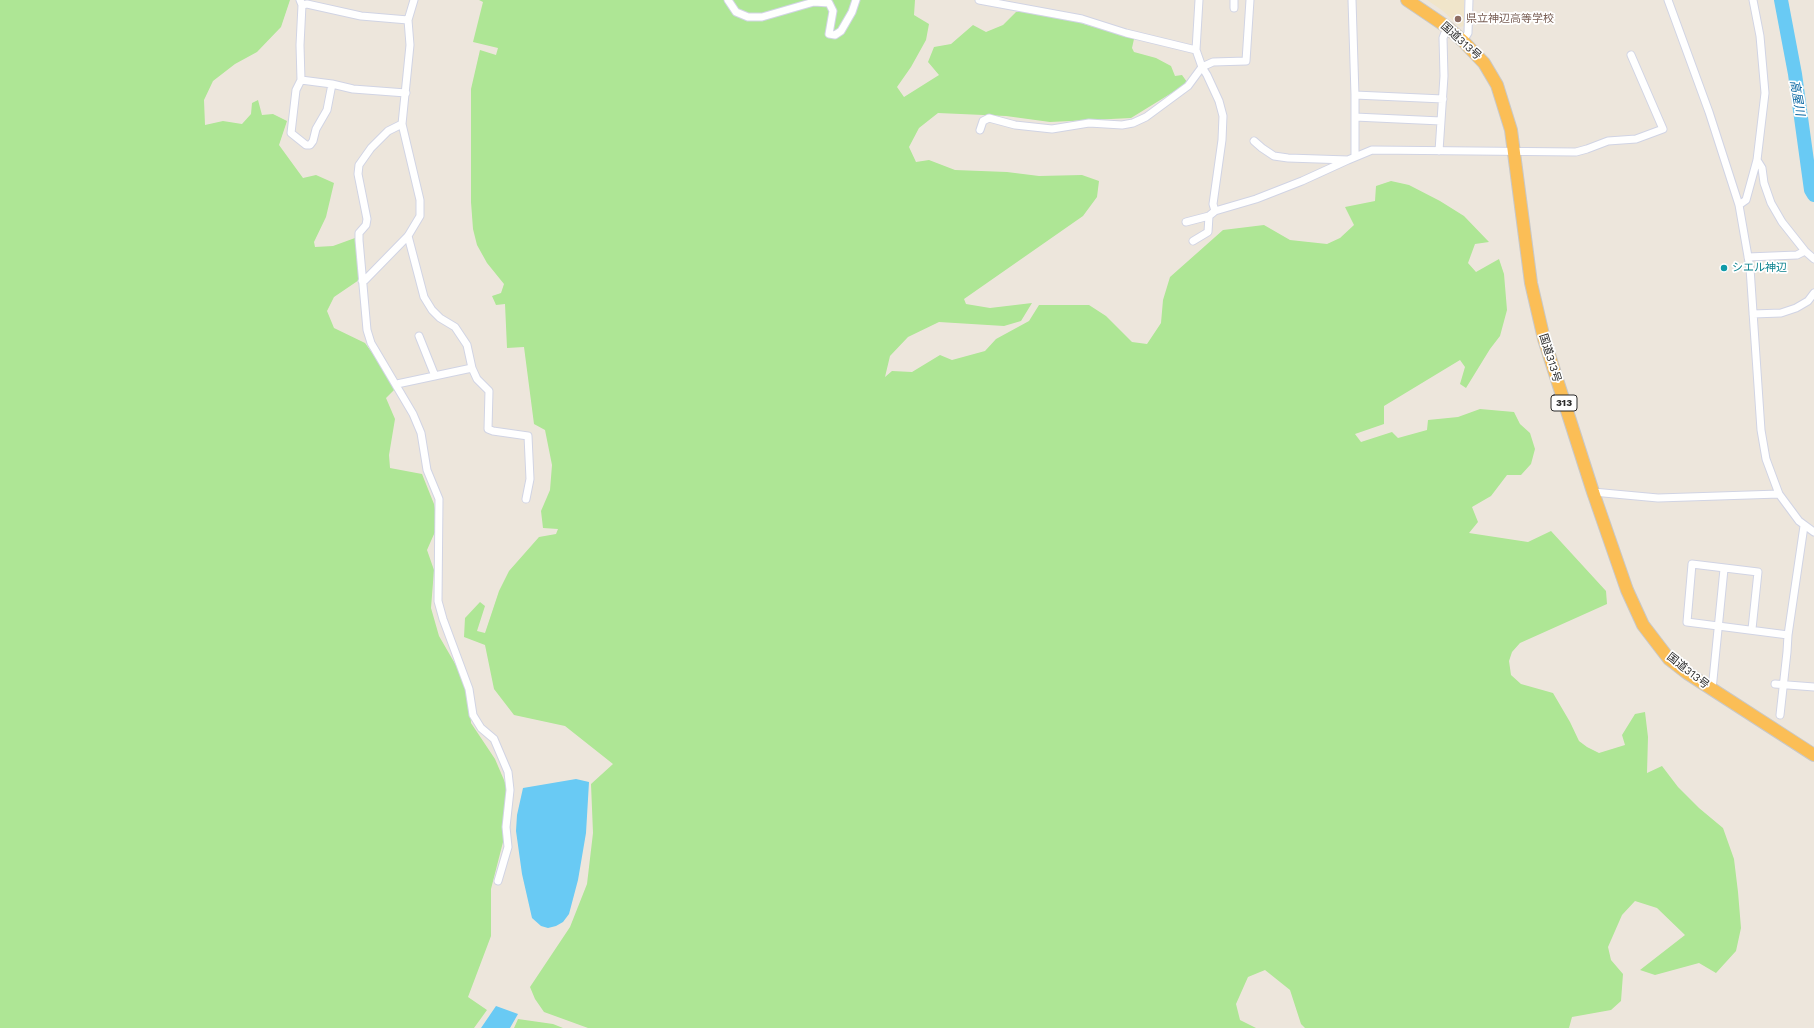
<!DOCTYPE html>
<meta charset="utf-8">
<style>
body{margin:0}
canvas{display:block;background:#ede6dc}
</style>
<canvas width="1814" height="1028"></canvas>
<script>
const ctx = document.querySelector('canvas').getContext('2d');
ctx.lineJoin = 'round';
function fillPath(path, color) {
  ctx.fillStyle = color;
  ctx.fill(path, 'evenodd');
}
function shape(rows) {
  const path = new Path2D();
  for (const r of rows) {
    path.moveTo(r[0], r[1]);
    for (let i = 2; i < r.length; i += 2) path.lineTo(r[i], r[i + 1]);
  }
  return path;
}
function strokePath(path, color, width, dash) {
  ctx.strokeStyle = color;
  ctx.lineWidth = width;
  ctx.lineCap = dash ? 'butt' : 'round';
  ctx.setLineDash(dash || []);
  ctx.stroke(path);
}
function label(font, color, halo, rows, align = 'center') {
  ctx.font = font + ' "Work Sans","Noto Sans JP",sans-serif';
  ctx.lineWidth = 3.5;
  ctx.setLineDash([]);
  ctx.textBaseline = 'middle';
  ctx.strokeStyle = halo;
  ctx.fillStyle = color;
  for (const [text, x, y, turn = 0] of rows) {
    ctx.save();
    ctx.translate(x, y);
    ctx.rotate((+turn || 0) * Math.PI / 180);
    ctx.textAlign = isNaN(turn) ? turn : align;
    if (halo) ctx.strokeText(text, 0, 0);
    ctx.fillText(text, 0, 0);
    ctx.restore();
  }
}
fillPath(shape([
 [1427,0,1464,0,1464,26,1460,27,1443,11]
]), '#f0e5ca');
fillPath(shape([
 [0,0,290,0,281,27,257,52,235,64,213,81,204,100,205,125,223,121,242,124,251,114,252,103,258,100,262,115,273,114,287,121,279,145,303,178,316,175,334,183,326,217,314,242,315,247,333,246,355,238,359,280,334,297,327,311,334,328,365,343,397,387,386,398,395,419,389,455,390,468,422,474,434,504,438,525,427,550,434,570,431,608,439,636,461,674,469,697,471,723,495,759,507,787,503,842,491,889,491,936,468,997,487,1010,474,1028,0,1028],
 [479,0,915,0,914,15,929,24,926,40,911,67,897,87,904,97,939,75,928,62,934,47,951,44,973,25,986,32,1003,25,1016,12,1037,12,1074,21,1134,39,1132,48,1134,52,1156,58,1171,66,1175,76,1182,75,1187,82,1183,86,1131,118,1050,122,1006,116,938,113,919,128,909,147,916,162,929,160,955,170,1007,172,1039,176,1082,175,1099,181,1097,197,1083,216,964,299,966,304,990,308,1032,303,1021,321,1004,326,939,322,908,337,890,356,885,377,892,371,912,372,940,355,952,360,985,351,996,339,1029,321,1039,305,1089,305,1106,316,1132,342,1147,344,1161,323,1163,300,1170,277,1223,230,1264,225,1290,240,1327,244,1340,238,1354,225,1345,207,1375,201,1376,186,1391,181,1409,185,1440,201,1464,216,1489,242,1475,244,1468,263,1476,272,1499,259,1504,274,1507,310,1500,336,1490,349,1466,388,1460,384,1465,367,1460,360,1384,406,1384,424,1355,434,1361,442,1392,432,1398,438,1427,430,1428,420,1458,417,1480,409,1514,412,1520,424,1530,433,1535,449,1531,464,1521,475,1507,475,1491,496,1472,507,1478,522,1469,533,1528,542,1551,531,1606,591,1607,604,1520,643,1512,652,1509,661,1511,675,1521,684,1553,693,1570,722,1579,741,1587,747,1599,753,1625,745,1622,735,1635,714,1645,712,1648,737,1647,773,1662,766,1678,787,1699,808,1723,828,1734,859,1738,892,1741,928,1736,951,1716,973,1699,963,1655,975,1640,970,1685,935,1657,908,1635,901,1622,915,1608,947,1611,960,1623,974,1621,1001,1611,1010,1572,1017,1569,1028,1305,1028,1301,1024,1290,990,1265,970,1248,977,1236,1004,1240,1020,1256,1028,588,1028,544,1012,535,999,530,987,570,927,587,884,593,833,591,784,613,764,565,726,514,715,494,689,485,645,464,637,465,618,480,602,485,606,477,631,485,633,499,591,509,571,539,537,556,534,558,529,543,528,541,511,550,490,552,465,545,430,534,424,524,347,507,348,505,304,496,305,492,296,501,293,504,284,487,263,477,245,473,229,471,202,471,89,480,50,496,55,498,48,473,42,483,2],
 [518,1019,553,1024,563,1028,514,1028]
]), '#aee695');
fillPath(shape([
 [576,779,589,782,586,833,578,880,569,914,563,922,556,926,548,928,541,926,532,918,522,874,516,831,517,815,523,788],
 [496,1006,518,1014,510,1028,481,1028]
]), '#69caf4');
strokePath(shape([
 [1781,0,1795,74,1811,190,1814,195]
]), '#69caf4', 14);
const minor = shape([
 [300,0,302,5,300,45,301,80,296,90,291,133,306,145,310,145,313,141,316,129,327,110,332,84],
 [414,0,408,20,410,45,402,124,388,131,371,148,359,165,358,174,367,219,366,225,359,233,359,240,367,330,371,343,413,414,421,433,427,470,439,499,438,601,443,619,469,689,473,715,481,728,494,739,508,772,510,790,506,827,508,847,498,881],
 [728,0,736,12,748,17,762,17,814,2,829,3,833,11,829,34,835,35,841,31,852,12,856,0],
 [979,0,1082,19,1126,33,1196,50],
 [1199,0,1196,50,1202,67,1207,75,1219,101,1223,116,1222,140,1213,204,1215,211],
 [1352,0,1355,95,1355,155],
 [1668,0,1709,112,1739,205,1750,268,1761,430,1766,459,1779,494,1799,521,1814,532],
 [302,5,307,4,361,16,408,20],
 [1234,8,1234,0],
 [1463,41,1468,33,1469,0],
 [301,80,332,84,353,89,406,93],
 [1355,95,1443,99],
 [1355,117,1441,121],
 [980,130,983,121,989,118,1015,125,1052,129,1089,123,1122,125,1133,123,1146,117,1188,86,1202,67,1213,62,1246,61,1250,0],
 [1254,141,1262,148,1274,156,1288,158,1348,160,1372,150,1576,152,1587,149,1608,141,1636,139,1663,129,1631,55],
 [1439,151,1444,76,1443,38,1447,27],
 [1757,160,1762,168,1764,183,1771,203,1782,222,1805,251,1814,259],
 [1739,205,1746,200,1757,160,1765,93,1760,36,1753,0],
 [1186,222,1209,216,1215,211,1256,199,1302,181,1348,160],
 [408,236,424,297,432,310,440,318,455,327,467,345,472,368,477,379,489,391,488,429,493,431,528,436,530,479,526,499],
 [1193,241,1208,232,1209,216],
 [1748,257,1797,255,1805,251],
 [362,281,365,280,408,236,420,216,420,200,402,124],
 [1753,314,1781,313,1796,308,1808,301,1814,293],
 [419,336,435,376],
 [397,384,472,368],
 [1593,492,1658,498,1779,494],
 [1752,629,1758,572,1692,564,1687,622,1788,635],
 [1775,684,1814,687],
 [1712,690,1724,569],
 [1780,715,1787,652,1788,635,1804,526]
]);
const trunk = shape([
 [1407,0,1447,27,1463,41,1484,63,1497,85,1511,130,1531,283,1544,339,1593,492,1627,590,1643,625,1669,659,1687,673,1814,755]
]);
strokePath(minor, '#d1d4e4', 9);
strokePath(trunk, '#c8c8c8', 14);
strokePath(minor, '#fff', 7);
strokePath(trunk, '#fbbe56', 12);
for (const [x, y, r, color] of [
 [1458,19,4,"#8d6e63"],
 [1724,268,4,"#0f9aa8"]
]) {
  const dot = new Path2D();
  dot.arc(x, y, r, 0, 2 * Math.PI);
  ctx.fillStyle = color;
  ctx.fill(dot);
  strokePath(dot, '#fff', 1.5);
}
for (const [x, y, w] of [
 [1564,403,26]
]) {
  const box = new Path2D();
  box.roundRect(x - w / 2, y - 8, w, 16, 3);
  ctx.fillStyle = '#fff';
  ctx.fill(box);
  strokePath(box, '#2a2a2a', 1);
}
label('bold 10px', '#2a2a2a', null, [
 ["313",1564,403]
]);
label('11px', '#785e54', '#fff', [
 ["県立神辺高等学校",1466,19]
], 'left');
label('11px', '#2a2a2a', '#fff', [
 ["国道313号",1461,41,42],
 ["国道313号",1550,358,73],
 ["国道313号",1688,671,38]
]);
label('11px', '#0d838f', '#fff', [
 ["シエル神辺",1732,268]
], 'left');
label('italic 12px', '#0766a2', '#fff', [
 ["高屋川",1797,98,80]
]);
</script>
